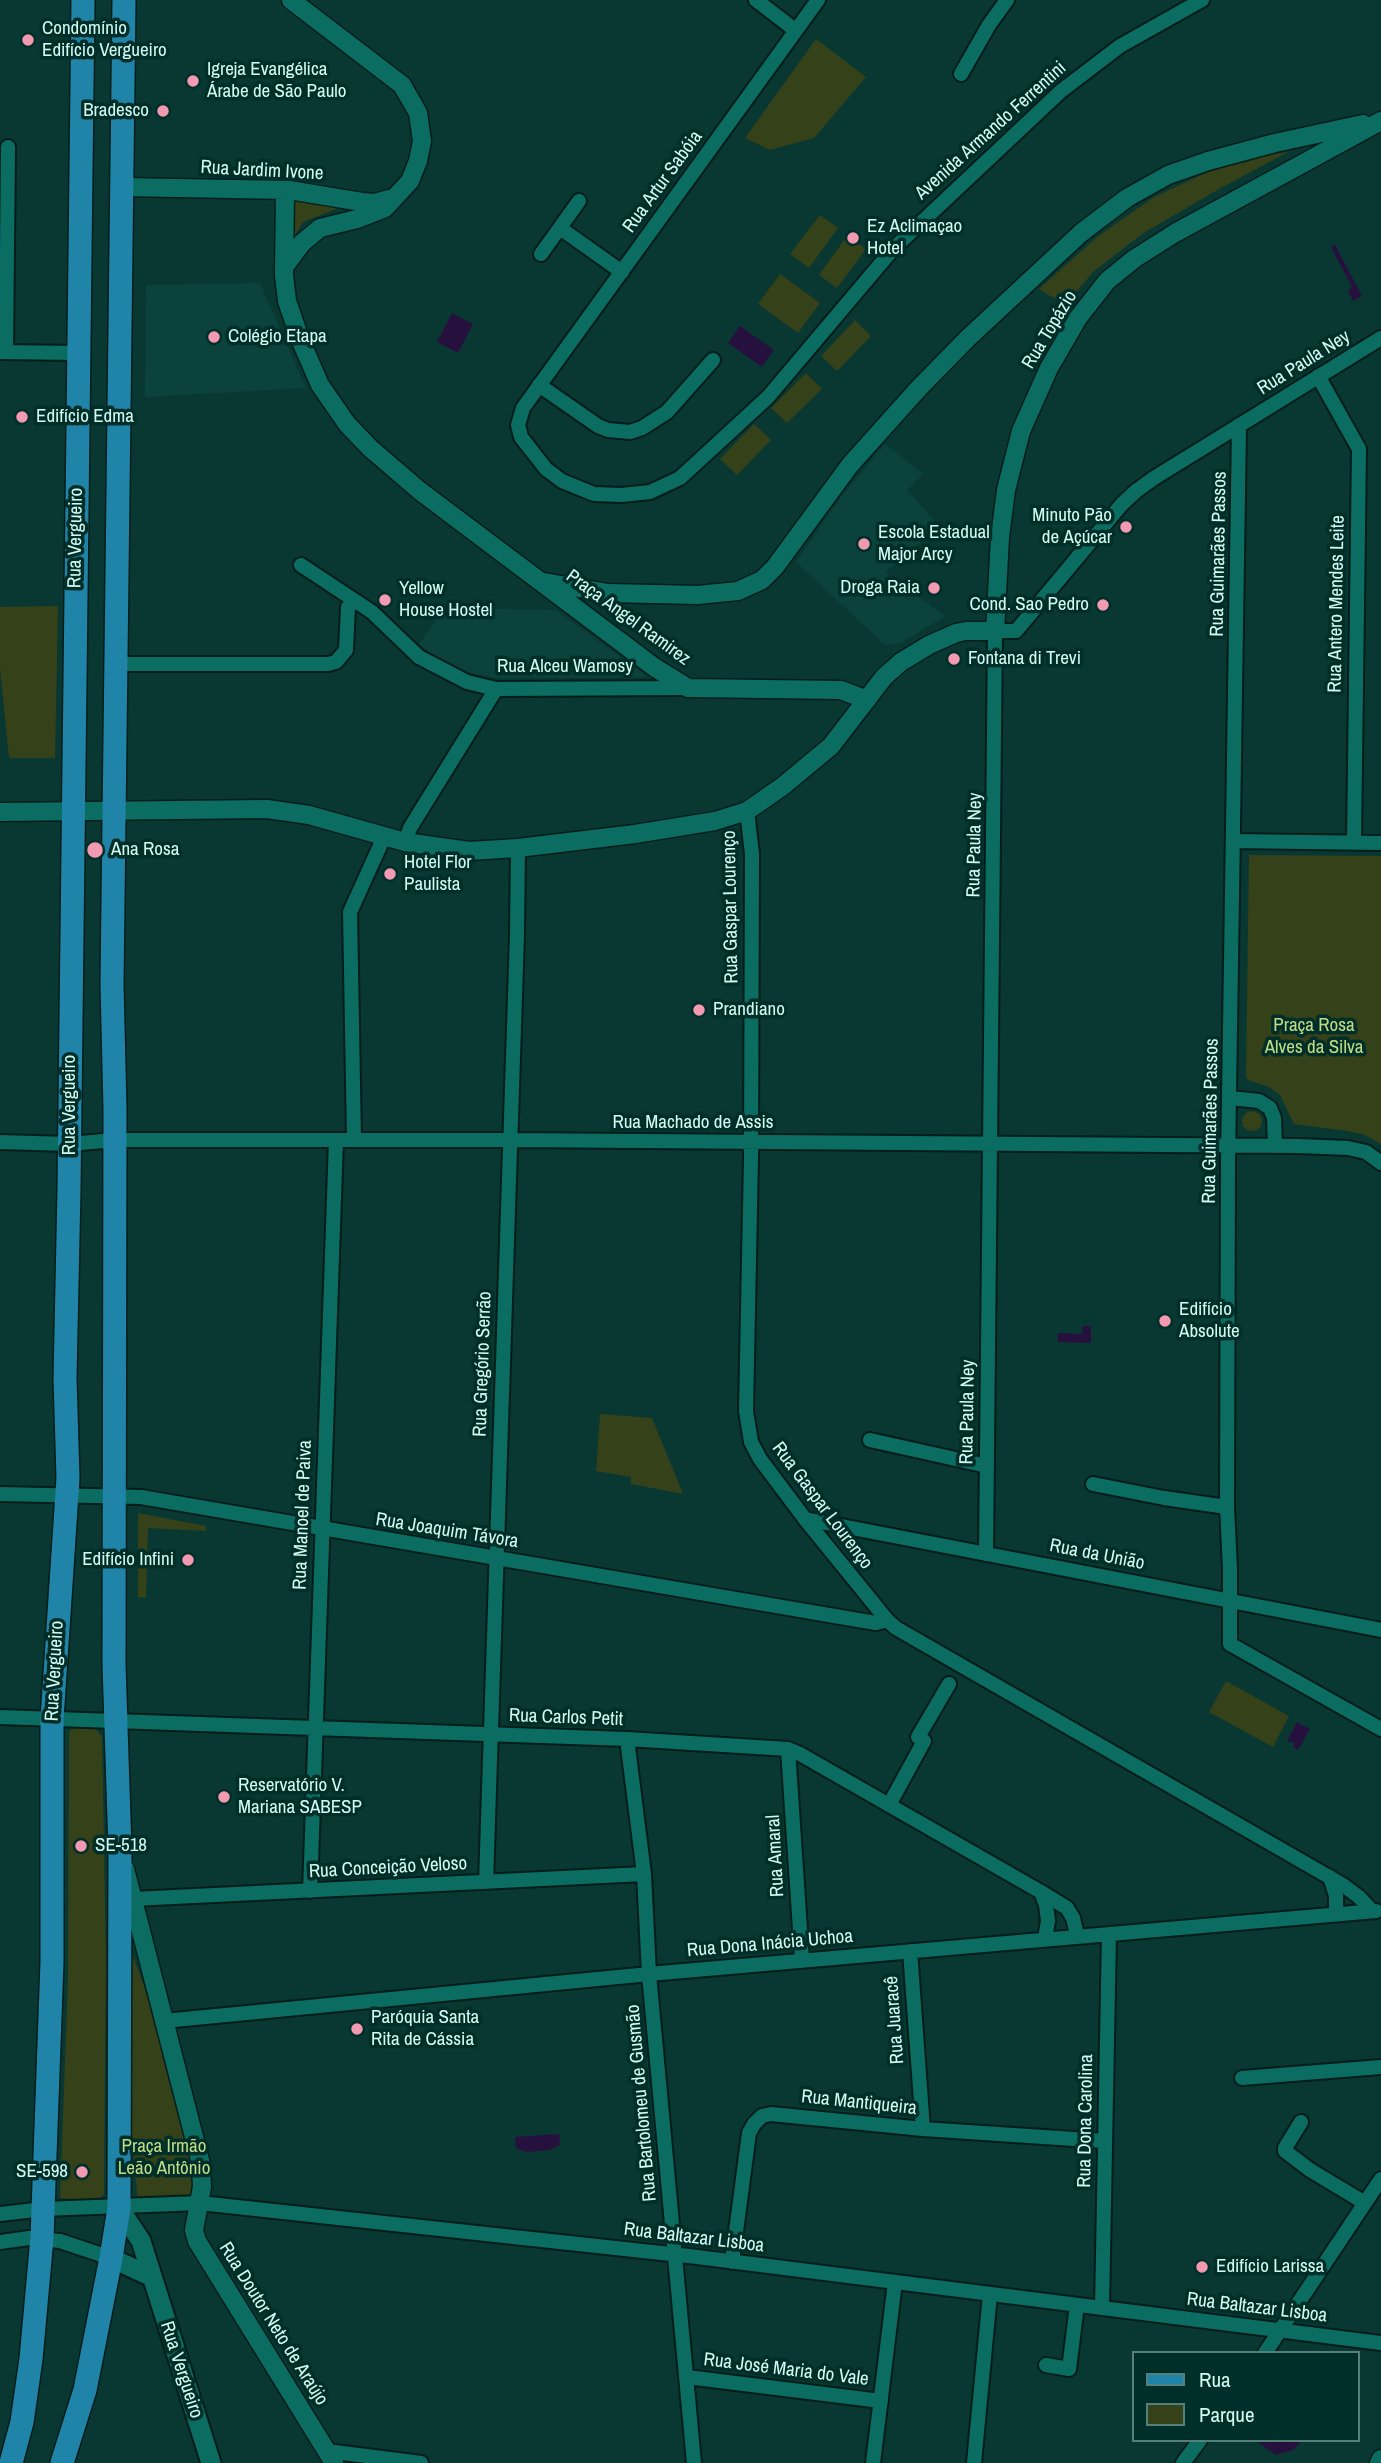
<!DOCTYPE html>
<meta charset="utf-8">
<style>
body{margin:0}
#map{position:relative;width:1381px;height:2463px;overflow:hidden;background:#093832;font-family:"Archivo Narrow",sans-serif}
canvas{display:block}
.legend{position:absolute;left:1132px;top:2351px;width:228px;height:91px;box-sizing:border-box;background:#002e28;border:2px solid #548079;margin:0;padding:9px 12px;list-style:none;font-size:21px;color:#d2faf2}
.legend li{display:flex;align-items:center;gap:14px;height:35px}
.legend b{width:35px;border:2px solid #548079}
</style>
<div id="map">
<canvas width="1381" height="2463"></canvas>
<ul class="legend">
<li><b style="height:9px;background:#2084a9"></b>Rua</li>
<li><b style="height:19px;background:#354118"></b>Parque</li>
</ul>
</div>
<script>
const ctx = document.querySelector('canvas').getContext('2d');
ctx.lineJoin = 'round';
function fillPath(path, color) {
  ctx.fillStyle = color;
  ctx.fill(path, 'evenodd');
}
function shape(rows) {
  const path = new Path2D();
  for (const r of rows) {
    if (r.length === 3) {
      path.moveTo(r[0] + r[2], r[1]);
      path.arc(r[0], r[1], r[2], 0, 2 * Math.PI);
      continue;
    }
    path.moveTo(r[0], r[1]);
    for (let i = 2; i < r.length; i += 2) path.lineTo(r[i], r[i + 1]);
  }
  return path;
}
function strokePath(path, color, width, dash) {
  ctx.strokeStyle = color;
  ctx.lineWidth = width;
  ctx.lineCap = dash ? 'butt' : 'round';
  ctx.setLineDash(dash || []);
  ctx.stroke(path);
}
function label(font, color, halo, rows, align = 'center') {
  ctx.font = font + ' "Archivo Narrow",sans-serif';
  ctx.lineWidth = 7;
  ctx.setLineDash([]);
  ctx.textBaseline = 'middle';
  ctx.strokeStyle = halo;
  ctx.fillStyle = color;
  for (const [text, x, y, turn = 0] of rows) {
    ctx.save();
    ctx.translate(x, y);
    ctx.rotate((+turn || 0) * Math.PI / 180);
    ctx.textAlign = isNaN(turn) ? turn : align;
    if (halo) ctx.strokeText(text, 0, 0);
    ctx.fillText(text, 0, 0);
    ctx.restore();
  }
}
fillPath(shape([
 [260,283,306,388,145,397,146,285],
 [885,444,923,474,907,490,939,526,885,573,945,616,901,643,885,645,796,562,842,496],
 [445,608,556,610,642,673,645,677,495,678,463,671,439,659,419,644]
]), '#0b433c');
fillPath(shape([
 [816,39,866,77,814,138,770,150,745,138],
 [1288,152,1219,189,1142,234,1094,271,1065,305,1039,289,1097,237,1154,197,1210,171,1264,155],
 [295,198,337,206,338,208,303,222,294,237,292,200],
 [820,215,838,228,809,268,790,254],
 [847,236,866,249,837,288,819,275],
 [780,274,820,303,798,333,758,304],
 [855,320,871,336,837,371,821,356],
 [806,373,822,389,787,423,771,408],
 [754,424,771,440,737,475,720,459],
 [58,606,55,758,9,758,0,668,0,607],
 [1249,855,1381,856,1381,1144,1365,1135,1348,1131,1294,1124,1280,1095,1269,1087,1248,1080,1246,1077],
 [1252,1121,10],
 [600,1414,652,1418,683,1494,631,1484,631,1477,596,1471],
 [138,1513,206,1526,206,1531,148,1528,146,1598,138,1597],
 [1226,1681,1289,1716,1273,1747,1209,1712],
 [76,1727,96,1729,102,1737,106,1959,104,2194,98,2201,60,2198,68,1981,69,1733,71,1729],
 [130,1948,166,2046,196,2159,194,2197,138,2203,128,2099]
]), '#354118');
fillPath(shape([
 [1335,245,1362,296,1353,301,1348,290,1352,287,1331,247],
 [452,313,473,324,458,353,437,342],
 [740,326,774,350,762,367,728,343],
 [1083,1326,1091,1326,1091,1343,1058,1342,1058,1333,1082,1334],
 [1297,1722,1310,1729,1298,1750,1293,1747,1295,1743,1287,1741],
 [559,2134,560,2145,550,2150,527,2152,516,2148,515,2137],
 [1255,2440,1303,2440,1293,2450,1276,2455]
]), '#26103e');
const minor = shape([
 [756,0,795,30],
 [818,0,523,408,518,425,521,437,546,469,562,481,594,494,622,495,650,492,680,478,768,397,893,249,1061,91,1120,46,1202,0],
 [961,74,989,25,1007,0],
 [560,228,622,272],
 [541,254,579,201],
 [0,352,79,353],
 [6,352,8,147],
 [1318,376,1359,449,1354,842],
 [539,385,598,426,608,430,630,432,642,428,667,412,713,360],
 [1239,425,1228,1161,1227,1507,1230,1569,1230,1644,1381,1729],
 [301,565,372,612,419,657,467,682,496,689,688,688],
 [116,664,328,664,336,662,346,650,348,607,355,601],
 [747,811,752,854,751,1158,746,1411,751,1442,760,1459,805,1519,887,1620,896,1628,1343,1885,1359,1897,1372,1911],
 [1233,841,1381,843],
 [405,842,410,828,496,689],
 [1230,1098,1259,1101,1270,1108,1274,1118,1275,1146],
 [354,1140,350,912,384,837],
 [0,1142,69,1144,115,1140,509,1140,1298,1146,1348,1148,1366,1152,1381,1163],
 [870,1440,987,1466],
 [1093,1484,1164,1498,1227,1507],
 [0,1494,141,1497,858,1620,876,1623,887,1620],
 [805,1519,1381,1630],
 [986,1554,995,631,1016,631,1122,504,1136,491,1154,478,1381,338],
 [0,1717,627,1739,788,1749,800,1754,1041,1892,1046,1905,1048,1921,1045,1938],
 [627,1739,644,1874,649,1974,694,2463],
 [788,1749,802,1960],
 [889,1805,924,1741,918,1737,949,1684],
 [1330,1877,1336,1896,1336,1914],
 [486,1882,517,935,518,848],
 [310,1891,336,1140],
 [1041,1892,1067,1908,1073,1918,1077,1935],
 [133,1899,644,1874],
 [910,1951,923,2129],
 [164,2021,649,1974,1376,1911],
 [1242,2078,1381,2067],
 [1301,2122,1285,2148,1285,2151,1310,2170,1365,2203],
 [0,2214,43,2209,200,2203,689,2256,1381,2343],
 [0,2242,29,2238,60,2241,111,2258],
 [732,2262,749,2133,754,2124,762,2116,771,2114,923,2129,1104,2141],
 [1102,2308,1109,1934],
 [1265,2353,1381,2179],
 [1046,2365,1069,2369,1077,2305],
 [687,2377,881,2401],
 [327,2451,421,2463],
 [873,2463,895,2282],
 [974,2463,990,2294],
 [1183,2463,1200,2440]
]);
const tertiary = shape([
 [121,187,289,190,362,202,375,203,389,199],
 [285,190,284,275,287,301,300,339,320,385,347,424,370,448,420,491,654,667,688,688,841,690,867,700],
 [284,267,302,243,320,228,357,219,385,208,410,181,418,161,422,141,418,113,402,85,291,0],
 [544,582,608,593,698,595,738,591,762,580,775,567,850,465,919,388,968,338,1081,233,1102,217,1127,198,1168,175,1208,161,1275,143,1363,124],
 [0,812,267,809,309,815,405,842,469,851,518,848,635,834,715,821,747,811,783,786,831,746,884,677,901,662,929,645,956,633,966,631,995,631,1000,537,1006,490,1021,431,1049,368,1078,318,1107,281,1134,259,1175,233,1381,121],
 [125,1869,201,2164,202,2187,194,2230,197,2241,334,2463],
 [1379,2463,1381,2459]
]);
const secondary = shape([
 [119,2208,141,2241,211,2463],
 [111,2258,152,2277]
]);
const primary = shape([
 [11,2463,22,2422,31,2359,42,2238,52,1962,52,1719,68,1478,65,1378,69,1190,83,0],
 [62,2463,85,2390,111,2258,119,2208,120,1850,114,1664,115,1109,112,984,124,0]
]);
strokePath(minor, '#031d1a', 18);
strokePath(tertiary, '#031d1a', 21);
strokePath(secondary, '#031d1a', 23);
strokePath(primary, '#031d1a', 26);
strokePath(minor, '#0b6d62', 14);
strokePath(tertiary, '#0b6d62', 18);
strokePath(secondary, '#0b6d62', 19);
strokePath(primary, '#2084a9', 23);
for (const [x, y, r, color] of [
 [28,40,7,"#f19ab1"],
 [193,81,7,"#f19ab1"],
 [163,111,7,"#f19ab1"],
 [853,238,7,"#f19ab1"],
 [214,337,7,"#f19ab1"],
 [22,417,7,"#f19ab1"],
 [1126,527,7,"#f19ab1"],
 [864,544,7,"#f19ab1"],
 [934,588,7,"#f19ab1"],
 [385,600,7,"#f19ab1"],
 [1103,605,7,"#f19ab1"],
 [954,659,7,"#f19ab1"],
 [95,850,9,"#f19ab1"],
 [390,874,7,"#f19ab1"],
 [699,1010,7,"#f19ab1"],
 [1165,1321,7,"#f19ab1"],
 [188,1560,7,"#f19ab1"],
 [224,1797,7,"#f19ab1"],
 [81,1846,7,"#f19ab1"],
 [357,2029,7,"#f19ab1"],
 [82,2172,7,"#f19ab1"],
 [1202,2267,7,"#f19ab1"]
]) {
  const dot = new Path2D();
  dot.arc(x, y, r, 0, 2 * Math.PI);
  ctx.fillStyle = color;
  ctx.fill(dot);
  strokePath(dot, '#002e28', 2.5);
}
label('19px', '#d2faf2', '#002e28', [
 ["Condomínio",42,29],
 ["Edifício Vergueiro",42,51],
 ["Igreja Evangélica",207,70],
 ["Árabe de São Paulo",207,92],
 ["Bradesco",149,111,"right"],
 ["Ez Aclimaçao",867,227],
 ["Hotel",867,249],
 ["Colégio Etapa",228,337],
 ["Edifício Edma",36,417],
 ["Minuto Pão",1112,516,"right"],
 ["de Açúcar",1112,538,"right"],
 ["Escola Estadual",878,533],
 ["Major Arcy",878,555],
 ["Droga Raia",920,588,"right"],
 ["Yellow",399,589],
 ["House Hostel",399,611],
 ["Cond. Sao Pedro",1089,605,"right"],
 ["Fontana di Trevi",968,659],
 ["Ana Rosa",111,850],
 ["Hotel Flor",404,863],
 ["Paulista",404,885],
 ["Prandiano",713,1010],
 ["Edifício",1179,1310],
 ["Absolute",1179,1332],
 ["Edifício Infini",174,1560,"right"],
 ["Reservatório V.",238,1786],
 ["Mariana SABESP",238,1808],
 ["SE-518",95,1846],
 ["Paróquia Santa",371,2018],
 ["Rita de Cássia",371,2040],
 ["SE-598",68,2172,"right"],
 ["Edifício Larissa",1216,2267]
], 'left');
label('19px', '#d2faf2', '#002e28', [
 ["Avenida Armando Ferrentini",991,131,-42],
 ["Rua Jardim Ivone",262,171,3],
 ["Rua Artur Sabóia",663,182,-54],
 ["Rua Topázio",1050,330,-59],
 ["Rua Paula Ney",1304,363,-32],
 ["Rua Vergueiro",76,538,-89],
 ["Rua Guimarães Passos",1219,554,-89],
 ["Rua Antero Mendes Leite",1337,604,-89],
 ["Praça Angel Ramirez",628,618,36],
 ["Rua Alceu Wamosy",565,667],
 ["Rua Paula Ney",975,845,-89],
 ["Rua Gaspar Lourenço",731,907,-91],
 ["Rua Vergueiro",70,1105,-90],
 ["Rua Guimarães Passos",1211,1121,-89],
 ["Rua Machado de Assis",693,1123],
 ["Rua Gregório Serrão",483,1364,-88],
 ["Rua Paula Ney",968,1412,-89],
 ["Rua Gaspar Lourenço",822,1506,53],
 ["Rua Manoel de Paiva",303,1515,-88],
 ["Rua Joaquim Távora",447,1531,9],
 ["Rua da União",1097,1555,11],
 ["Rua Vergueiro",55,1671,-87],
 ["Rua Carlos Petit",566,1718,2],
 ["Rua Amaral",776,1856,-93],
 ["Rua Conceição Veloso",388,1868,-3],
 ["Rua Dona Inácia Uchoa",770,1944,-5],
 ["Rua Juaracê",895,2020,-94],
 ["Rua Bartolomeu de Gusmão",642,2103,-95],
 ["Rua Mantiqueira",859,2103,6],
 ["Rua Dona Carolina",1086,2121,-89],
 ["Rua Baltazar Lisboa",694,2238,7],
 ["Rua Baltazar Lisboa",1257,2308,7],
 ["Rua Doutor Neto de Araújo",273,2324,58],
 ["Rua Vergueiro",181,2370,72],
 ["Rua José Maria do Vale",786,2370,7]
]);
label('19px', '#c1db85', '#002e28', [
 ["Praça Rosa",1314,1026],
 ["Alves da Silva",1314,1048],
 ["Praça Irmão",164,2147],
 ["Leão Antônio",164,2169]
]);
</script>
